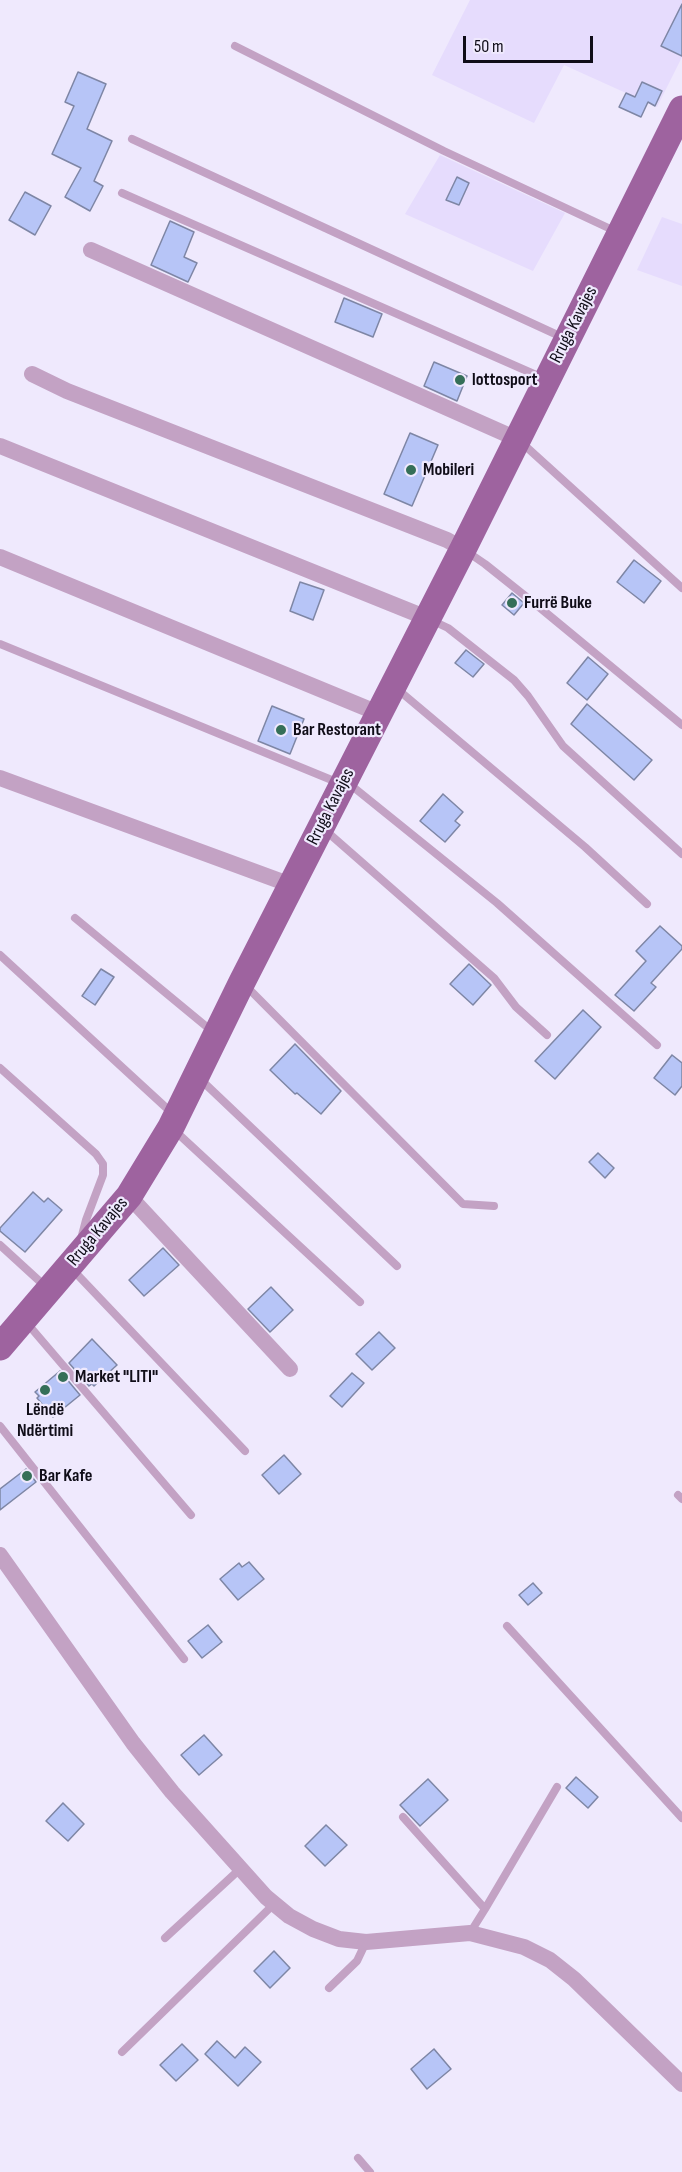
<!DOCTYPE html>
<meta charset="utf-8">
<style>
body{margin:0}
#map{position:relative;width:682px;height:2172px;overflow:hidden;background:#efe9fd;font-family:"Sofia Sans Condensed",sans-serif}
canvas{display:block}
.scale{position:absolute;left:463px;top:36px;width:130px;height:27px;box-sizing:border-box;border:3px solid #100d18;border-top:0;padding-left:8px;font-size:18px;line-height:21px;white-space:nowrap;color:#100d18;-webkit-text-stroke:4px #efe9fd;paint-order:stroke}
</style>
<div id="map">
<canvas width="682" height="2172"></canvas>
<div class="scale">50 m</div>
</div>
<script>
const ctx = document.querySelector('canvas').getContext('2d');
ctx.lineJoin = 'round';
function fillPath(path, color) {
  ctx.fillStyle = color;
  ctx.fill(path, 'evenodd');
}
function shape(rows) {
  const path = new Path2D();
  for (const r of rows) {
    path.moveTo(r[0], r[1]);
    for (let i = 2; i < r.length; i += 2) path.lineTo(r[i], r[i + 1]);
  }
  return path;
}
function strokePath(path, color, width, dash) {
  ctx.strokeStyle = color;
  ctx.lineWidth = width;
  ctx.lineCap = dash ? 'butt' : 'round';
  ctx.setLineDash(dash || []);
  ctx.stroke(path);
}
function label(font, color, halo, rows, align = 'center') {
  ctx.font = font + ' "Sofia Sans Condensed",sans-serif';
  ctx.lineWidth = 4.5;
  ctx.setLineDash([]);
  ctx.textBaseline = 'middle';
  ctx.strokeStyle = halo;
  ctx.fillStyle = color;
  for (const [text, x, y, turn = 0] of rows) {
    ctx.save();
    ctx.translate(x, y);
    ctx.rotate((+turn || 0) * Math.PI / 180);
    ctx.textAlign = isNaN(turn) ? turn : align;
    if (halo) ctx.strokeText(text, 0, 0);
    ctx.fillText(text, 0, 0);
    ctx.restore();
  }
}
fillPath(shape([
 [470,0,682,0,682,57,657,107,564,65,534,123,432,75],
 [440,155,565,213,533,271,405,214],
 [662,217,682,224,682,286,637,270]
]), '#e6dcfd');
const building = shape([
 [682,4,682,56,661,46,682,4],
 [78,72,106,84,87,129,112,141,94,181,103,186,90,211,65,197,81,168,52,154,74,106,65,102,78,72],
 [642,82,662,91,655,106,648,102,641,117,619,107,626,93,635,97,642,82],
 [457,177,469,183,459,205,446,200,457,177],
 [25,192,51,206,35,235,9,220,25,192],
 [170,221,194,232,184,257,197,263,188,282,151,265,170,221],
 [344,298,382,314,373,337,335,322,344,298],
 [434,362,467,376,457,401,424,386,434,362],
 [410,433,438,445,412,506,384,494,410,433],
 [634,560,661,581,644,603,617,582,634,560],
 [300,582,324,590,313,620,290,611,300,582],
 [512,593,524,603,514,615,502,605,512,593],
 [466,650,484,664,473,677,455,663,466,650],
 [588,657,608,674,587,700,567,683,588,657],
 [587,704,652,760,634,780,571,724,587,704],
 [272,706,304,719,290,754,258,741,272,706],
 [443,794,463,812,455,821,460,825,445,842,420,821,443,794],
 [660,926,682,946,682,949,651,983,656,987,634,1011,615,995,646,961,636,951,660,926],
 [469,964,491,985,473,1005,450,984,469,964],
 [101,969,114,977,95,1005,82,996,101,969],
 [583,1010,601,1027,555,1079,535,1061,583,1010],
 [295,1044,341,1091,321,1114,297,1093,295,1094,270,1070,295,1044],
 [672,1055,682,1063,682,1086,675,1095,654,1078,672,1055],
 [598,1153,614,1168,605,1178,589,1162,598,1153],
 [33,1192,44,1202,48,1198,62,1210,25,1252,0,1231,0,1228,33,1192],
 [163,1248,179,1265,144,1296,129,1280,163,1248],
 [271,1287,293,1310,270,1332,248,1309,271,1287],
 [379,1332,395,1348,372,1370,356,1354,379,1332],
 [92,1339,117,1365,94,1386,92,1384,89,1386,69,1363,92,1339],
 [60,1371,80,1395,53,1417,37,1398,39,1396,35,1392,60,1371],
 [352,1373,364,1383,342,1407,330,1396,352,1373],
 [284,1455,301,1474,279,1494,262,1475,284,1455],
 [26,1469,36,1482,0,1510,0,1489,26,1469],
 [249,1562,264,1579,238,1600,220,1579,239,1563,242,1567,249,1562],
 [533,1583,542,1593,528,1605,519,1595,533,1583],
 [208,1625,222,1642,202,1658,188,1641,208,1625],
 [204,1735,222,1755,199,1775,181,1755,204,1735],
 [576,1777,598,1797,588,1808,566,1788,576,1777],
 [428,1779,448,1800,420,1826,400,1805,428,1779],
 [63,1803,84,1824,68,1841,46,1821,63,1803],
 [326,1825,347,1845,325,1866,305,1846,326,1825],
 [274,1951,290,1968,270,1988,254,1971,274,1951],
 [217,2041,235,2058,245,2047,261,2062,238,2086,205,2054,217,2041],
 [182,2044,198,2060,176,2081,160,2065,182,2044],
 [434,2049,451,2069,427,2089,411,2069,434,2049]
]);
fillPath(building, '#b7c5f7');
strokePath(building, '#7e86a5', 1.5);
strokePath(shape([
 [235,46,444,151,617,232],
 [132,139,564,338],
 [122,193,543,378],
 [522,443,682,588],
 [466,551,485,564,539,607,682,725],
 [431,620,448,628,514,680,528,696,563,746,682,854],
 [0,644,339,783],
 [396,688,585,847,647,904],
 [347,782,497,903,657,1045],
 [325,830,494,978,516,1007,547,1035],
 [75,918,213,1032],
 [0,955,173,1114],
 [244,984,463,1204,494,1206],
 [0,1068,96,1154,103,1164,103,1175,86,1220,81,1239],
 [199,1078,397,1266],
 [173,1129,360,1302],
 [0,1245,47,1288],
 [72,1269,245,1451],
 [26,1322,191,1515],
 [0,1426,184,1659],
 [678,1495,682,1499],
 [507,1626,682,1818],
 [403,1817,485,1909,470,1933],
 [485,1909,557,1787],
 [165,1938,240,1869],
 [329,1988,357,1961,366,1942],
 [122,2052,274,1904],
 [358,2158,370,2172]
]), '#c3a2c4', 8);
strokePath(shape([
 [91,250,517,439],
 [32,374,67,391,447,540,463,549],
 [0,446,427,618],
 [0,557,378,713],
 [0,778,291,885],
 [129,1196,290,1369],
 [0,1555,133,1743,172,1792,266,1897,289,1916,313,1929,339,1939,366,1942,470,1933,524,1947,550,1960,574,1979,682,2084]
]), '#c3a2c4', 16);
strokePath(shape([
 [0,1347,129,1196,171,1127,242,982,463,549,682,109]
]), '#9e639f', 27);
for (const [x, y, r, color] of [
 [460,380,6,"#356f58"],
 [411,470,6,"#356f58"],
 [512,603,6,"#356f58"],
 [281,730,6,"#356f58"],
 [63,1377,6,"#356f58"],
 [45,1390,6,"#356f58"],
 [27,1476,6,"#356f58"]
]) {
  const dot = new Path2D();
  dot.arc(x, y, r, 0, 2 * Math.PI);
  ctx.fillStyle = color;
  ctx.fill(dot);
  strokePath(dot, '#efe9fd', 2);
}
label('18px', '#100d18', '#efe9fd', [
 ["Rruga Kavajes",574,325,-63],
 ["Rruga Kavajes",331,807,-63],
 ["Rruga Kavajes",98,1232,-50]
]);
label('bold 18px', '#100d18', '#efe9fd', [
 ["lottosport",472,380],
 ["Mobileri",423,470],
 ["Furrë Buke",524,603],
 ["Bar Restorant",293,730],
 ["Market \"LITI\"",75,1377],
 ["Lëndë",45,1410,"center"],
 ["Ndërtimi",45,1431,"center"],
 ["Bar Kafe",39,1476]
], 'left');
</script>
